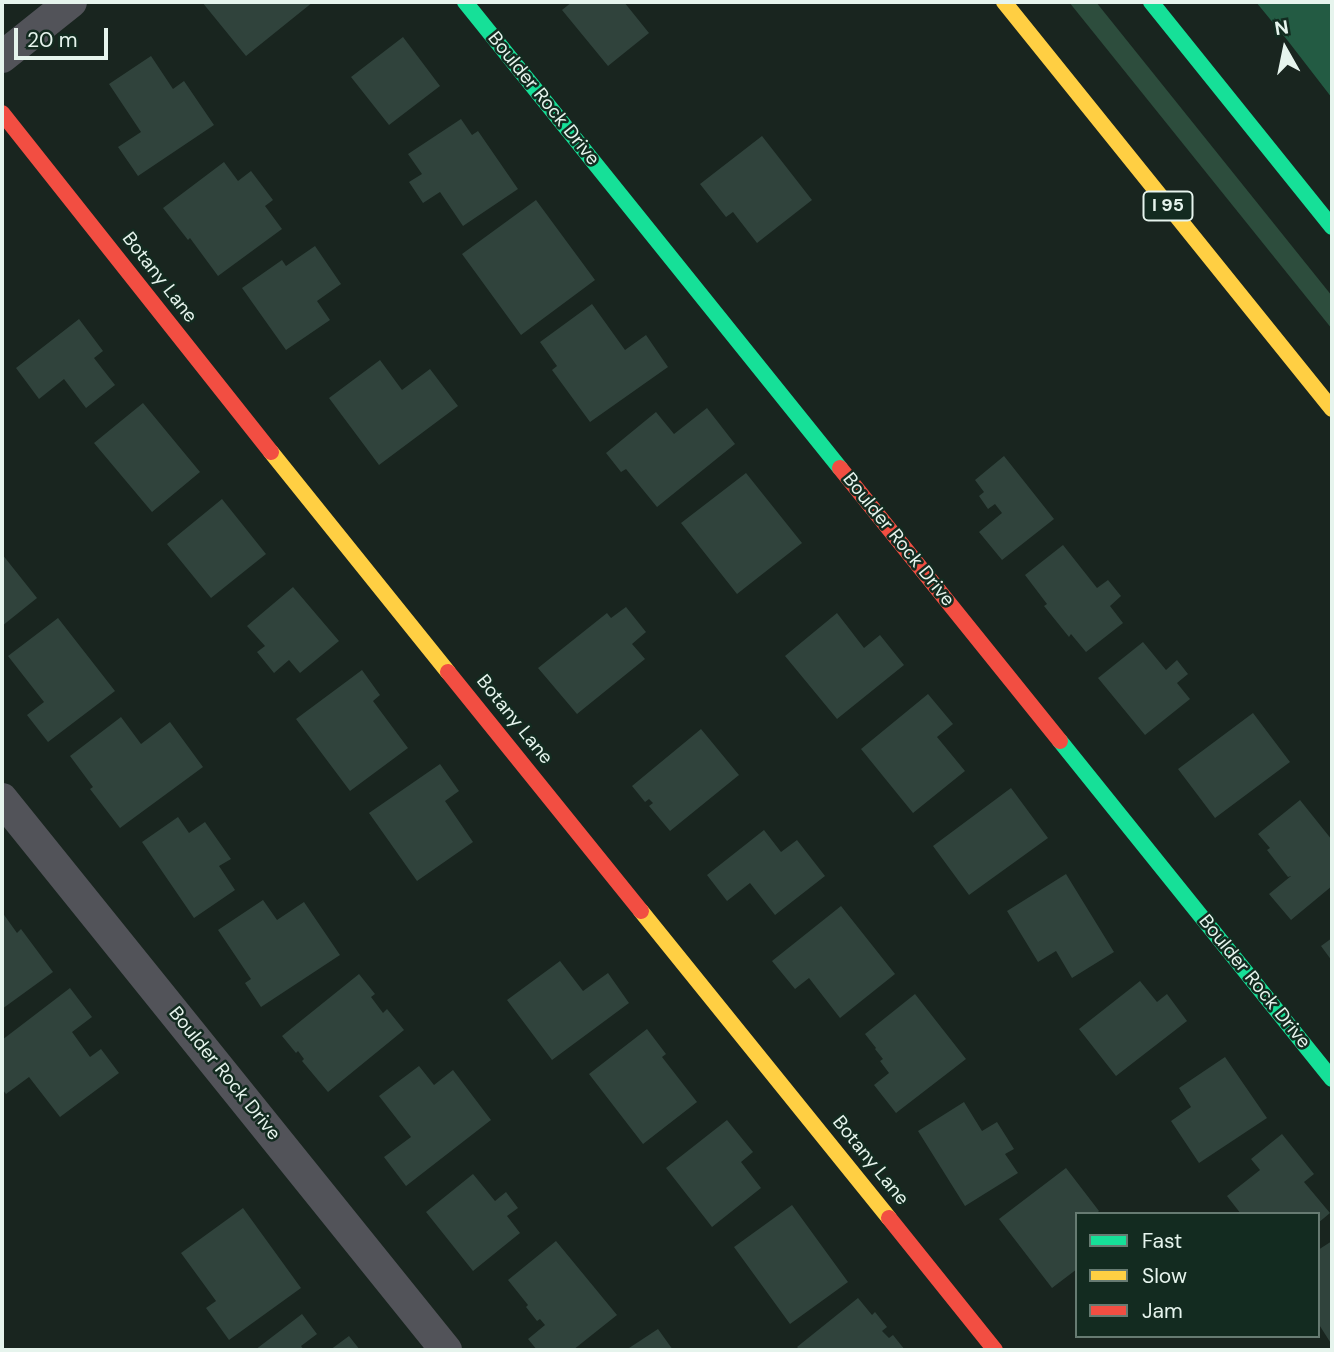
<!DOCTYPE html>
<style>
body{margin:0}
#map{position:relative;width:1334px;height:1352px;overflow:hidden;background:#19251f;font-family:"DM Sans",sans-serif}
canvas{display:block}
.frame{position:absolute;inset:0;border:4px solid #e6f4ed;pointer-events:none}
.legend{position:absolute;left:1075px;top:1212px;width:245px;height:126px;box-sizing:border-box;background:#132b20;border:2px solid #677b72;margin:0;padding:9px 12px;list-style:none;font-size:21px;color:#e6f4ed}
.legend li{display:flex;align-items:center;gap:14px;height:35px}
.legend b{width:35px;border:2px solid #677b72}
.north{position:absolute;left:1250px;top:14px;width:70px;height:70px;-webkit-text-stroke:5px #132b20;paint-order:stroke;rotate:351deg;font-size:19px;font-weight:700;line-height:28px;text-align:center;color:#e6f4ed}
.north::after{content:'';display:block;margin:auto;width:24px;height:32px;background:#e6f4ed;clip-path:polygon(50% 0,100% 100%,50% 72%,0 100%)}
.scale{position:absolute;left:14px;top:28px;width:94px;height:32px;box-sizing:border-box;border:4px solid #e6f4ed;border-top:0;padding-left:9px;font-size:21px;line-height:24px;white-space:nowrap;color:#e6f4ed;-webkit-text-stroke:5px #132b20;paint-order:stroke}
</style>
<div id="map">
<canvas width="1334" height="1352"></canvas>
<div class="frame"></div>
<ul class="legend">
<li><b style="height:9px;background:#16e098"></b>Fast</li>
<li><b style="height:9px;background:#ffcf43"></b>Slow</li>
<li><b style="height:9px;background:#f24e42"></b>Jam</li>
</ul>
<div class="north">N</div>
<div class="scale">20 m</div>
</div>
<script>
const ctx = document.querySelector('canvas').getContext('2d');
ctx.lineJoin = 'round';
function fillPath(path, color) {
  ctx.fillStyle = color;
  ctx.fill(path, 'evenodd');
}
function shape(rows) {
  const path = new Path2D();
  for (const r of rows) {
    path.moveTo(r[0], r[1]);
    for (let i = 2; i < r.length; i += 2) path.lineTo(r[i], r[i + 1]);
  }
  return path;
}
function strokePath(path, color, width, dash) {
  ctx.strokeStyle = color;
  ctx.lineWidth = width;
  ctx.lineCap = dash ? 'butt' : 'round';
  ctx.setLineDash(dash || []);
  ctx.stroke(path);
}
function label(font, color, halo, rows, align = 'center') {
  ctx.font = font + ' "DM Sans",sans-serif';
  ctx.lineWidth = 5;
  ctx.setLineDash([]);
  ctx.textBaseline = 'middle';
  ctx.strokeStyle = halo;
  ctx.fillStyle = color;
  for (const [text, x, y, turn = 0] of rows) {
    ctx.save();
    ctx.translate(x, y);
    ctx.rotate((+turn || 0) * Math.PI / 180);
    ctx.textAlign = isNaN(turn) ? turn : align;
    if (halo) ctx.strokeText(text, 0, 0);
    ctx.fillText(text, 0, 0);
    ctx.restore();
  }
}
fillPath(shape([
 [1069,2,1096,2,1332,296,1332,329]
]), '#2d4d3d');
fillPath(shape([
 [1256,2,1332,2,1332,98,1288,41]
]), '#235b43');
fillPath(shape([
 [202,2,313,2,246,56],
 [572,2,624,2,649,33,608,66,562,10],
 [403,37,440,86,389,125,351,77],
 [151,56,173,89,184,81,214,125,138,176,118,147,141,132,109,84],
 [461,119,472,135,478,131,518,189,463,226,440,192,423,203,409,182,422,174,408,154],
 [762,136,812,200,757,243,733,212,726,217,700,184],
 [224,162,238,181,251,171,273,200,265,206,282,229,218,276,190,238,188,240,163,208],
 [536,200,595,280,521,335,462,254],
 [315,246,341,284,317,301,330,320,286,350,242,288,282,260,286,266],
 [592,304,625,350,646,335,668,367,590,422,552,370,557,366,540,342],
 [79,319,103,351,94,358,115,385,86,408,64,379,39,399,16,368],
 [380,360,402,390,430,369,458,406,379,465,329,398],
 [143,403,200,472,152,512,94,443],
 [707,408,735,444,657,507,626,469,621,472,606,453,656,412,674,434],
 [1004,456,1054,519,1002,560,979,532,1002,513,995,504,988,509,979,496,984,492,975,480],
 [746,473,802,543,737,594,681,523],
 [222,499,266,554,211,598,167,544],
 [1063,545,1097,588,1108,580,1121,596,1110,606,1123,623,1086,652,1071,634,1069,637,1044,606,1047,604,1025,575],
 [2,554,37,598,2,626],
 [293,587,339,641,300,673,289,660,274,673,257,652,265,646,247,626],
 [626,607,646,632,632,644,645,659,577,714,538,668,607,613,611,618],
 [837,613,864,648,880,635,904,665,837,719,785,656],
 [58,618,115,691,48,742,27,715,44,702,8,656],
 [1143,642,1166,670,1177,660,1188,674,1177,683,1190,699,1145,735,1098,678],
 [362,670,380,695,373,701,408,748,350,791,296,719],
 [928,694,953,724,937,737,965,771,913,813,861,749],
 [1253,713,1290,762,1215,818,1178,769],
 [121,717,141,744,170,722,203,767,120,828,90,789,93,787,70,756],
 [701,729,739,775,670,831,649,806,653,803,649,799,645,802,632,786],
 [440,764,459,791,445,801,473,842,417,881,369,813],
 [1011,788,1048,838,969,895,933,846],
 [1300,800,1332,840,1332,886,1291,920,1269,894,1291,876,1288,877,1267,850,1270,848,1258,834],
 [178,817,189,833,205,822,231,859,219,866,235,890,194,918,142,842],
 [764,830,781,852,797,840,825,876,775,915,750,883,727,901,707,875],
 [1066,874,1114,952,1072,978,1056,951,1038,962,1007,911],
 [263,900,277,920,304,902,340,955,261,1007,245,983,251,979,218,930],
 [841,906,895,974,840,1018,809,978,795,989,772,961],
 [2,912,17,933,21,929,53,972,2,1009],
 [1332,938,1332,961,1321,946],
 [560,961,583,991,608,973,629,1003,552,1060,507,1000],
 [359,974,375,994,371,997,383,1013,387,1009,404,1030,328,1092,302,1061,304,1059,298,1051,296,1053,282,1036],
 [1140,981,1157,1002,1167,994,1187,1021,1116,1076,1079,1029],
 [70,988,92,1017,72,1032,90,1057,101,1049,119,1073,60,1117,29,1077,6,1094,2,1089,2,1040],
 [915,994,966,1059,896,1113,874,1085,889,1073,880,1061,883,1059,875,1049,876,1048,865,1034],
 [647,1029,666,1054,662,1057,697,1102,643,1144,589,1074],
 [1225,1057,1267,1118,1199,1163,1171,1121,1191,1107,1179,1088],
 [419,1066,434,1085,453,1070,491,1120,406,1186,384,1157,411,1137,379,1096],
 [964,1102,982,1131,997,1122,1014,1149,1005,1154,1018,1173,965,1206,918,1131],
 [727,1120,753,1152,741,1162,761,1188,712,1227,666,1168],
 [1282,1134,1314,1174,1304,1182,1330,1213,1318,1223,1318,1214,1241,1214,1227,1196,1260,1170,1251,1159],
 [1066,1168,1099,1211,1096,1214,1077,1214,1075,1229,1077,1232,1077,1269,1052,1288,999,1219],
 [473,1174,495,1201,506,1192,518,1208,507,1216,520,1233,473,1271,426,1212],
 [792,1205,848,1282,790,1324,734,1247],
 [243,1208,301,1288,229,1340,206,1308,216,1301,181,1253],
 [556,1241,617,1315,573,1350,537,1350,528,1339,545,1325,540,1319,537,1321,526,1307,528,1305,508,1280],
 [1332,1241,1332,1345,1318,1323,1318,1250],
 [858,1298,872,1315,875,1312,887,1327,882,1331,889,1338,893,1335,905,1350,800,1350,797,1347],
 [302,1314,317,1334,301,1346,304,1350,255,1350],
 [658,1329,673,1350,626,1350],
 [349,1336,360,1350,330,1350]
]), '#30433c');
strokePath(shape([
 [2,57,71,2],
 [2,799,446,1350]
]), '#525359', 32);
strokePath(shape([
 [465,2,840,468],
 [1151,2,1332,227],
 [1060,741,1332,1079]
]), '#16e098', 16);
strokePath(shape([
 [1004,2,1332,409],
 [271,452,448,672],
 [641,911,889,1218]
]), '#ffcf43', 16);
strokePath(shape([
 [2,113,271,452],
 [840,468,1060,741],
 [448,672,641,911],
 [889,1218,995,1350]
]), '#f24e42', 16);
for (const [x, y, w] of [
 [1168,206,49]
]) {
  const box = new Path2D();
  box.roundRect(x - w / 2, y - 14.5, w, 29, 5);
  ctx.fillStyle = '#132b20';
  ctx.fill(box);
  strokePath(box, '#e6f4ed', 2);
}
label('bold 18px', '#e6f4ed', null, [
 ["I 95",1168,206]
]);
label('19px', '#e6f4ed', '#132b20', [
 ["Boulder Rock Drive",543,99,51],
 ["Botany Lane",159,278,52],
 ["Boulder Rock Drive",898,540,51],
 ["Botany Lane",514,720,51],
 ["Boulder Rock Drive",1254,982,51],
 ["Boulder Rock Drive",224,1074,51],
 ["Botany Lane",870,1161,51]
]);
</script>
